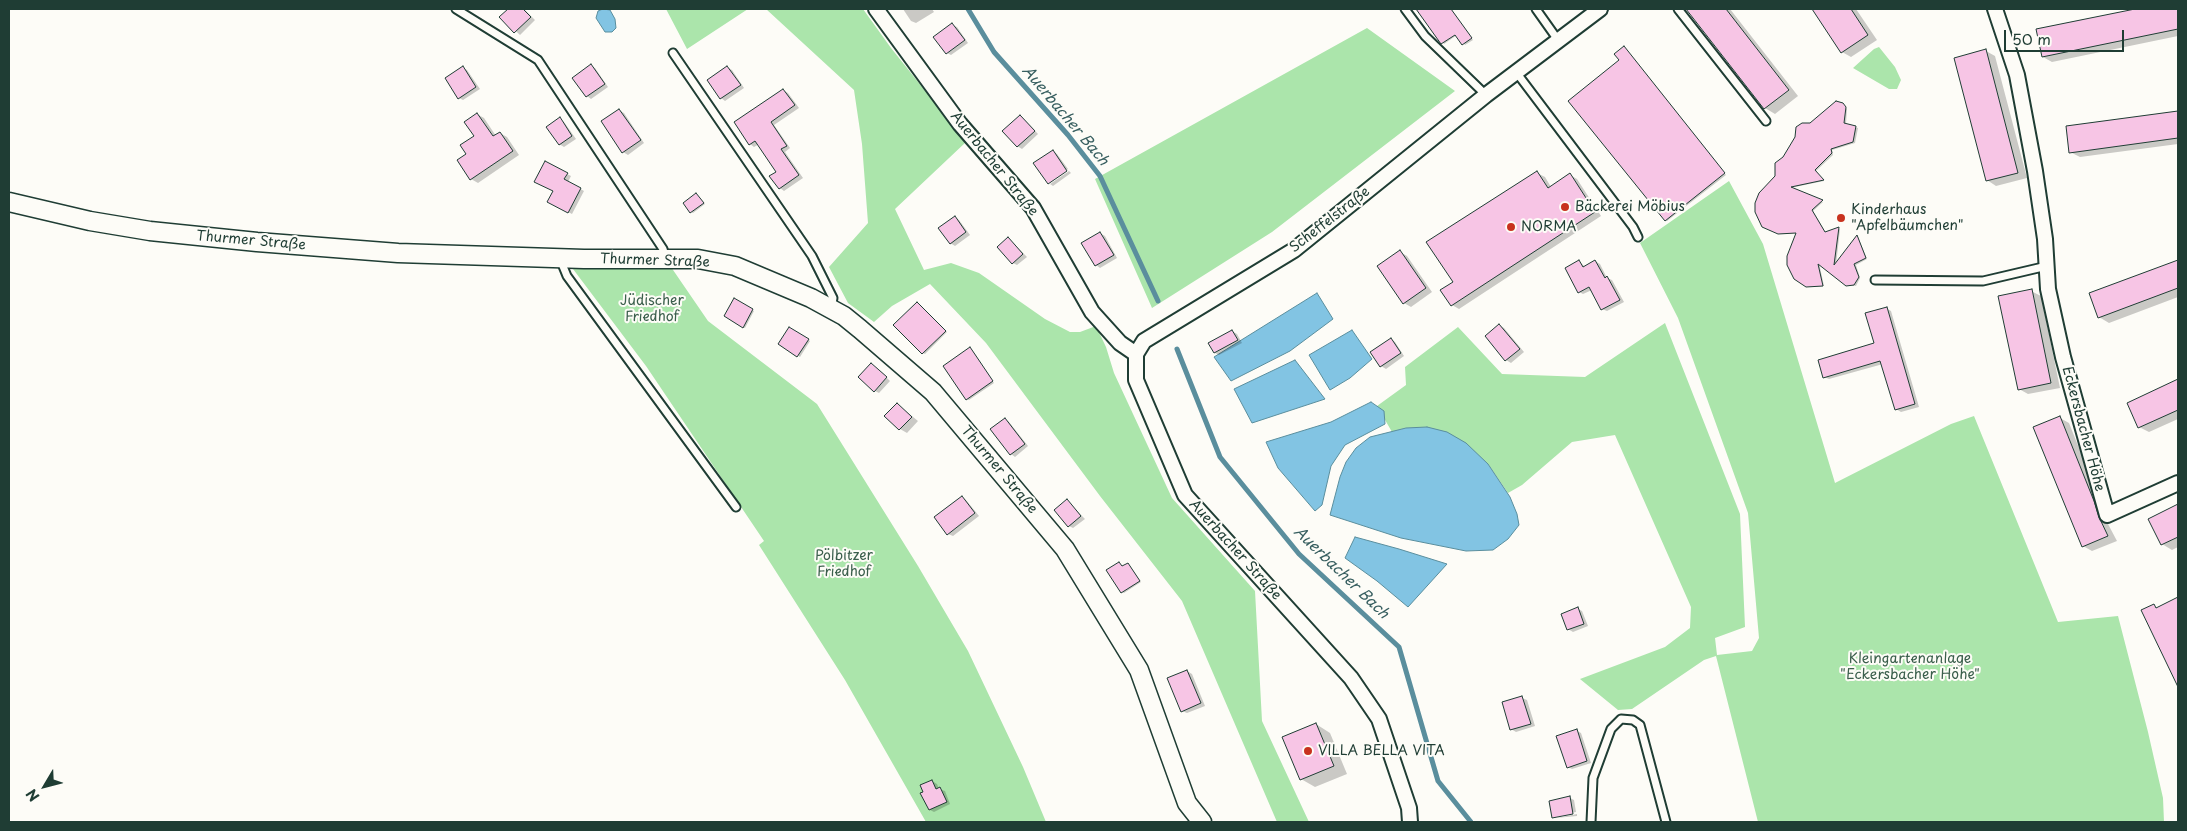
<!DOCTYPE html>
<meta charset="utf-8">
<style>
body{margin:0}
#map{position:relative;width:2187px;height:831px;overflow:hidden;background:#fdfcf7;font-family:"Playpen Sans",sans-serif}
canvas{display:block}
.frame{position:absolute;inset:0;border:10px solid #1f3d34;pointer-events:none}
.north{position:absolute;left:20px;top:761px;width:50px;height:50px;-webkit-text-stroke:4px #fdfcf7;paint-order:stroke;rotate:233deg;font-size:14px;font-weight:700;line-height:20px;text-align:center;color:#1f3d34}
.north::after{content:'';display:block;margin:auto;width:18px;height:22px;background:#1f3d34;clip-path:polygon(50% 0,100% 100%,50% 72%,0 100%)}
.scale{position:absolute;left:2004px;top:30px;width:120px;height:22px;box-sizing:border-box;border:2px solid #1f3d34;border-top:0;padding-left:6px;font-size:15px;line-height:18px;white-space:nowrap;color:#1f3d34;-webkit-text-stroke:4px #fdfcf7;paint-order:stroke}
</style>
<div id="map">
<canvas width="2187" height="831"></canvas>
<div class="frame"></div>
<div class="north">N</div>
<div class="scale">50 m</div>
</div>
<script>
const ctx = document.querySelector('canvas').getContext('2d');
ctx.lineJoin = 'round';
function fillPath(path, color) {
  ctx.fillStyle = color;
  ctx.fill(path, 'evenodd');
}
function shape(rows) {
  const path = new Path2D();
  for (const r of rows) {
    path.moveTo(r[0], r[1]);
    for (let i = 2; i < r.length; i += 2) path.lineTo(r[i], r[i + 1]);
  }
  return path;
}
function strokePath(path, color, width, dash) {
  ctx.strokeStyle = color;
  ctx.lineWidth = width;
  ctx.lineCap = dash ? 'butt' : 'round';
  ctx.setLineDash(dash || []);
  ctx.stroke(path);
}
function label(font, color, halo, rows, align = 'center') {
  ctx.font = font + ' "Playpen Sans",sans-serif';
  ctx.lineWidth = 4;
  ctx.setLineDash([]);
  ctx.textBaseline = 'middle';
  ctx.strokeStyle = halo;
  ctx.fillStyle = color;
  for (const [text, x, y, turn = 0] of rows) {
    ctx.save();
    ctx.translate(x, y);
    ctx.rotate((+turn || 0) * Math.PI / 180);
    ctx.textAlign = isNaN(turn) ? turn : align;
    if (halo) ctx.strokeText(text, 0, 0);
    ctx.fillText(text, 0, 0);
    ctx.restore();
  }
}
fillPath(shape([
 [666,9,748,9,687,49],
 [766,9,863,9,891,48,966,142,895,209,924,270,951,263,979,273,1045,319,1070,332,1080,332,1096,326,1106,347,1114,373,1172,498,1255,591,1262,721,1309,822,1277,822,1182,601,1100,496,986,343,930,284,892,306,874,322,848,303,829,267,868,223,862,144,854,90],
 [1367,28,1455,91,1272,232,1152,308,1095,179],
 [1879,47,1895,67,1901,80,1897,89,1889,89,1853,68,1874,49],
 [1729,181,1763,244,1835,483,1951,424,1974,416,2058,622,2118,616,2148,732,2163,798,2164,822,1758,822,1716,656,1704,660,1632,709,1618,710,1580,679,1665,647,1690,628,1691,607,1615,435,1572,442,1522,485,1508,493,1488,464,1406,428,1392,432,1377,406,1406,385,1405,367,1458,327,1502,374,1585,377,1665,323,1740,514,1745,627,1715,638,1717,655,1752,651,1759,638,1748,513,1678,318,1640,243],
 [671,267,708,321,817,404,918,566,968,651,1023,767,1046,822,926,822,845,680,759,545,764,541,646,366,573,269]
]), '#abe5ab');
const water = shape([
 [603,9,610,10,615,19,616,28,612,32,605,32,596,18,598,11,603,9],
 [1317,293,1333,319,1290,351,1231,381,1214,357,1317,293],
 [1352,330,1372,359,1350,378,1330,390,1309,355,1352,330],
 [1295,360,1325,399,1252,423,1234,389,1295,360],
 [1371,402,1384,411,1385,424,1345,445,1331,466,1322,505,1315,511,1278,468,1266,442,1331,422,1371,402],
 [1427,427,1447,432,1466,443,1488,464,1510,497,1517,514,1519,525,1508,539,1493,550,1466,551,1401,538,1330,515,1340,477,1346,462,1356,448,1370,437,1406,428,1427,427],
 [1355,537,1399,549,1447,564,1408,607,1377,581,1345,558,1355,537]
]);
fillPath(water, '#82c4e3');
strokePath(water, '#5a8e9d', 1);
fillPath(shape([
 [510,9,524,9,535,20,520,35,501,17],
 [903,9,932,9,934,12,916,23,911,21],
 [1418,9,1451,9,1473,40,1465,45,1457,35,1444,44],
 [1687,9,1730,9,1798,96,1775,114,1765,108],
 [1813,9,1856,9,1877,40,1851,57,1842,52],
 [2141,9,2178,9,2178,36,2052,62,2043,57,2037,30],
 [952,25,957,27,968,43,951,55,947,53],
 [1624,47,1726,175,1667,221,1665,220],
 [1986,51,1995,56,2027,178,1996,186,1987,180],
 [591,66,595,68,608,87,591,99,587,96],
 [727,67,732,70,744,88,725,101,721,98],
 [463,68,467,70,480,89,463,100,459,98],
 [783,90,788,93,799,108,774,125,790,148,785,152,803,178,784,191,780,188,778,172,759,144,754,147,750,144],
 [1843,104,1847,109,1846,124,1858,128,1855,143,1832,150,1833,155,1816,171,1824,181,1790,188,1823,202,1813,211,1826,233,1840,229,1836,265,1858,237,1867,259,1856,265,1860,278,1856,286,1847,285,1819,263,1824,286,1809,287,1795,278,1797,233,1781,234,1766,227,1776,177,1784,158,1810,124],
 [619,110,624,113,644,143,628,155,623,152],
 [2178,112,2178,144,2080,157,2070,152,2067,127],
 [477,114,484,118,496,136,500,133,507,137,519,155,478,183,471,179,468,154,475,136],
 [1021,116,1038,134,1022,149,1017,146],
 [560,119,564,122,576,139,564,147,559,144],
 [1053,151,1057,154,1068,169,1049,182],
 [545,163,571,176,568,182,584,191,572,214,549,202,554,191],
 [1069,171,1071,173,1053,186,1050,184],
 [1537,173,1545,177,1551,187,1570,175,1577,179,1601,216,1459,309,1452,305,1442,290,1455,282],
 [696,194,705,204,693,213,691,212],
 [955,217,959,220,970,235,955,246,950,243],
 [1100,233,1105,236,1117,258,1100,268,1096,265],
 [1008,238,1027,257,1017,265,1013,263],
 [1400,252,1407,256,1432,292,1411,307,1404,303,1379,267],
 [1579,261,1585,267,1595,261,1600,264,1607,278,1612,280,1624,302,1607,311,1602,309,1592,290,1583,294,1579,292],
 [2178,261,2178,297,2109,323,2099,317,2091,294],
 [2031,291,2041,296,2060,388,2028,394,2019,389],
 [735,300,754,311,745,328,725,316],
 [919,304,947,332,925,354,923,353],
 [1886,308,1891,311,1919,407,1901,412,1896,409,1883,364,1829,379,1824,377,1875,344],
 [1500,326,1504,328,1524,352,1511,363,1506,360],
 [790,328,810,341,800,357,780,344],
 [1232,331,1237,334,1242,343,1219,355,1215,353,1210,343],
 [1391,339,1395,342,1404,356,1386,369,1381,366],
 [971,349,994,383,969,400,967,399],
 [876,367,890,381,879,393,875,391],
 [2178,380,2178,419,2149,432,2139,427,2128,403],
 [897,404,918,421,907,433,900,429],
 [2060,418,2069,423,2103,508,2108,524,2117,541,2092,551,2083,546],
 [1005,419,1009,422,1028,446,1015,457,1011,454],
 [962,497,966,500,979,516,953,536,948,534],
 [1067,501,1085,519,1073,528,1069,526],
 [2178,506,2178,547,2172,550,2162,544,2150,520],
 [1119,563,1123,567,1129,565,1141,582,1124,593,1122,592],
 [2178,598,2178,684,2142,611,2154,605,2157,608],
 [1578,609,1582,611,1588,626,1573,632,1568,629],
 [1187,671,1192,674,1205,706,1187,713,1182,711],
 [1522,698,1527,700,1535,726,1516,732,1511,729],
 [1316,724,1330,733,1347,774,1315,787,1301,779],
 [1577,731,1581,733,1591,763,1572,769,1568,767],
 [932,781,937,784,939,789,945,791,950,804,934,812,930,810],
 [1570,798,1574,800,1576,812,1556,816,1556,818,1554,817],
 [1577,814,1577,816,1556,818]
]), '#0003');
strokePath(shape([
 [968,9,994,52,1068,135,1100,176,1158,301],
 [1177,349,1220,457,1299,554,1399,647,1438,781,1471,822]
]), '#5a8e9d', 5);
const building = shape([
 [508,9,523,9,531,17,514,33,499,17,508,9],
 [1416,9,1451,9,1472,38,1462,45,1455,35,1441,44,1416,9],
 [1686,9,1726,9,1789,90,1764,109,1686,9],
 [1812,9,1851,9,1868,35,1841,53,1812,9],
 [2135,9,2178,9,2178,29,2042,57,2036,29,2135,9],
 [952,23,965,40,946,54,933,37,952,23],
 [1624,46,1725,173,1665,221,1568,101,1619,60,1614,54,1624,46],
 [1986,49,2018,173,1986,181,1954,58,1986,49],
 [591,64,605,84,586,97,572,78,591,64],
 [463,66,476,87,458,99,445,78,463,66],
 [727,66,741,85,720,99,707,80,727,66],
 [783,89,795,105,771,122,787,146,781,149,799,175,779,189,769,176,776,172,755,141,749,145,734,122,783,89],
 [1836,101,1843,103,1846,107,1844,123,1856,126,1853,142,1831,149,1832,153,1815,170,1824,180,1791,187,1823,200,1812,210,1825,232,1839,227,1834,265,1857,235,1866,258,1854,264,1859,277,1854,285,1846,286,1818,264,1823,286,1806,287,1794,279,1787,265,1787,256,1796,233,1778,234,1762,227,1755,212,1755,203,1759,193,1775,176,1775,163,1783,157,1795,137,1796,127,1802,123,1810,123,1836,101],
 [619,109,641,140,622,153,601,121,619,109],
 [2178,111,2178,138,2069,153,2066,126,2178,111],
 [477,113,493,136,500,132,513,151,470,180,457,160,466,154,460,145,474,136,464,122,477,113],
 [1020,115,1035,131,1017,147,1002,131,1020,115],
 [560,117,572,136,559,145,546,127,560,117],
 [1053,150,1067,171,1048,184,1033,163,1053,150],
 [545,161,568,173,564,179,581,188,568,213,547,202,553,191,534,182,545,161],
 [1537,171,1548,188,1570,173,1595,212,1451,306,1440,290,1453,282,1426,242,1537,171],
 [696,193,704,203,690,213,683,203,696,193],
 [955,216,966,232,950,244,938,228,955,216],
 [1100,232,1114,255,1095,266,1081,243,1100,232],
 [1008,237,1023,254,1012,264,997,247,1008,237],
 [1400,250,1426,288,1403,304,1377,266,1400,250],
 [1579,260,1583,267,1595,260,1605,278,1607,276,1620,300,1601,310,1589,287,1578,293,1565,268,1579,260],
 [2178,260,2178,288,2098,318,2089,293,2178,260],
 [2032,289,2051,383,2018,390,1998,296,2032,289],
 [734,298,753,309,743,328,724,316,734,298],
 [917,302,946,331,922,354,893,325,917,302],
 [1887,307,1915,404,1895,410,1880,361,1823,378,1818,360,1874,343,1865,313,1887,307],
 [1499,324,1520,349,1505,361,1485,336,1499,324],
 [789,327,809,339,797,357,778,344,789,327],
 [1232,330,1238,340,1214,353,1208,343,1232,330],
 [1391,338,1401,353,1380,367,1370,352,1391,338],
 [970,347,993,381,966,400,943,366,970,347],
 [871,363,887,377,874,392,858,377,871,363],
 [2178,379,2178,410,2138,428,2127,403,2178,379],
 [897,403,912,417,899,430,884,416,897,403],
 [2060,416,2094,501,2099,517,2108,536,2082,547,2033,427,2060,416],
 [1005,418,1025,444,1010,455,990,429,1005,418],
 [962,496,975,513,947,535,934,517,962,496],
 [1067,499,1081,516,1068,527,1054,510,1067,499],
 [2178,504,2178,537,2161,545,2148,519,2178,504],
 [1119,562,1122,566,1128,563,1140,581,1121,593,1106,570,1119,562],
 [2178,597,2178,687,2141,610,2154,604,2156,608,2178,597],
 [1578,607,1584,624,1567,630,1561,614,1578,607],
 [1187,670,1201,703,1181,712,1167,678,1187,670],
 [1522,696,1531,724,1510,730,1502,702,1522,696],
 [1316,723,1334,766,1300,780,1282,737,1316,723],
 [1577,729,1587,761,1567,768,1556,736,1577,729],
 [932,780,936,789,940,787,947,802,929,810,920,793,923,792,920,785,932,780],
 [1570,796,1573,814,1552,818,1549,801,1570,796]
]);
fillPath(building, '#f7c5e5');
strokePath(building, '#1f3d34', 1);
const service = shape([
 [456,9,538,60,663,249,666,259],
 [1405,9,1425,36,1486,95],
 [1536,9,1558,40],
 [1678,9,1766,121],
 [673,53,812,256,833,298,831,308],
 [1516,72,1633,227,1638,237],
 [560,259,567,276,736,507],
 [1875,280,1983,281,2047,266],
 [1591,822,1593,778,1611,729,1621,719,1633,720,1640,725,1666,822]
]);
const minor = shape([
 [876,9,960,124,1033,208,1092,312,1120,343,1136,354],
 [1995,9,2017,75,2035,171,2045,239,2048,289,2063,357,2107,515,2178,483],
 [1410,822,1409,808,1379,719,1351,678,1185,495,1136,380,1136,354,1144,341,1294,250,1486,95,1600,9]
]);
const tertiary = shape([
 [9,202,90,221,150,231,257,242,398,253,584,259,698,259,735,266,811,298,844,316,860,329,933,392,1065,549,1139,670,1187,803,1202,822]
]);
strokePath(service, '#1f3d34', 11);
strokePath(minor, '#1f3d34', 18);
strokePath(tertiary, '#1f3d34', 21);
strokePath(service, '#fdfcf7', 7);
strokePath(minor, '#fdfcf7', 14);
strokePath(tertiary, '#fdfcf7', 18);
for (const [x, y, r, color] of [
 [1565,207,5,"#c8321e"],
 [1841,218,5,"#c8321e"],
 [1511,227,5,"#c8321e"],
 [1308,751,5,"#c8321e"]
]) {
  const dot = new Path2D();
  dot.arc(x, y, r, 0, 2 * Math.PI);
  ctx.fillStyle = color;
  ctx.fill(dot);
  strokePath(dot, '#fdfcf7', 2);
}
label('14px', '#1f3d34', '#fdfcf7', [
 ["Auerbacher Straße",994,164,51],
 ["Scheffelstraße",1330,220,-38],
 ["Thurmer Straße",251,241,5],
 ["Thurmer Straße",655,261,2],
 ["Eckersbacher Höhe",2083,429,75],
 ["Thurmer Straße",999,470,50],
 ["Auerbacher Straße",1235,550,48]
]);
label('14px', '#1f3d34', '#fdfcf7', [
 ["Bäckerei Möbius",1575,207],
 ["Kinderhaus",1851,210],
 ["\"Apfelbäumchen\"",1851,226],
 ["NORMA",1521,227],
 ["VILLA BELLA VITA",1318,751]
], 'left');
label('14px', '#3b5f4c', '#fdfcf7', [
 ["Jüdischer",652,301],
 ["Friedhof",652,317],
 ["Pölbitzer",844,556],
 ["Friedhof",844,572],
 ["Kleingartenanlage",1910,659],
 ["\"Eckersbacher Höhe\"",1910,675]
]);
label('italic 15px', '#385f60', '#fdfcf7', [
 ["Auerbacher Bach",1065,116,50],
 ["Auerbacher Bach",1341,573,44]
]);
</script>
